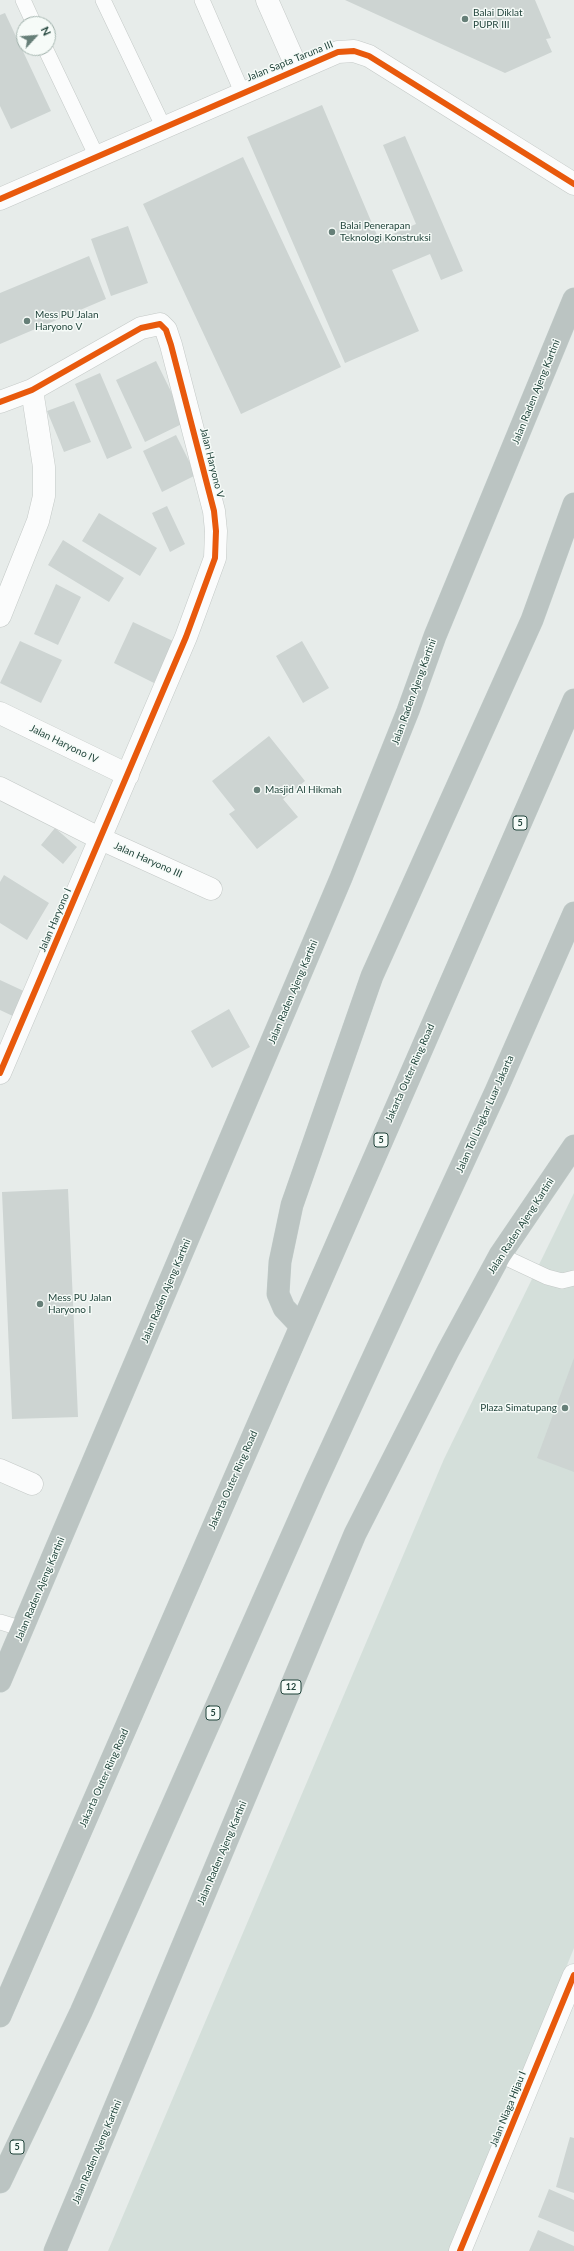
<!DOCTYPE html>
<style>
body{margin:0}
#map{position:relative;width:574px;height:2251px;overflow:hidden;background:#e7ecea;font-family:Lato,sans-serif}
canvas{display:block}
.north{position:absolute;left:16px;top:16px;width:40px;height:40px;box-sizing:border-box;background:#f6fbf8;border:1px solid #a1b2ac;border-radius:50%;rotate:64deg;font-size:11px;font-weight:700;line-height:16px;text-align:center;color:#21443b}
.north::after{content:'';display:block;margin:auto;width:14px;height:18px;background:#667f78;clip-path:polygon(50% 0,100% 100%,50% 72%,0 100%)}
</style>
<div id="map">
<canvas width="574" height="2251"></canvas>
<div class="north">N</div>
</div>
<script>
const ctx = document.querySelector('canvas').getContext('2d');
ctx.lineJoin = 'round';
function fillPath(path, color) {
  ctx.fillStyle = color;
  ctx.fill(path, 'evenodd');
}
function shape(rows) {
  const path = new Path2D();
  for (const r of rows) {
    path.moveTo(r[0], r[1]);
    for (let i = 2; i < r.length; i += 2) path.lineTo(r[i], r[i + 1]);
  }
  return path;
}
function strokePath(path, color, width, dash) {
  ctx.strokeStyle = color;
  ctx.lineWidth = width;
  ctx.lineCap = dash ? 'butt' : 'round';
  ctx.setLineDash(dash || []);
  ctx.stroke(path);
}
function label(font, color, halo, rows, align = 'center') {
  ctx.font = font + ' Lato,sans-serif';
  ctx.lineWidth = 3;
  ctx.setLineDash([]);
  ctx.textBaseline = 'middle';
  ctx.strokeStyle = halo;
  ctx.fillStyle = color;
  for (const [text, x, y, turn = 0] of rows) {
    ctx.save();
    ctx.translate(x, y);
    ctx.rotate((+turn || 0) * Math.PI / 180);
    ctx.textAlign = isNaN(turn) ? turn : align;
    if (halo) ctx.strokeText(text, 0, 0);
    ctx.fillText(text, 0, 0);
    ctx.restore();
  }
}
fillPath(shape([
 [574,1193,574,1948,451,2251,108,2251,444,1459]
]), '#d4dfda');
fillPath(shape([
 [345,0,535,0,551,38,546,39,552,52,505,73],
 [5,13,51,111,11,129,0,106,0,15],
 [322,105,379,240,416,224,383,145,405,136,463,271,441,280,430,254,392,270,419,331,345,363,247,137],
 [243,157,341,367,241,414,143,204],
 [128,226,148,283,111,296,91,239],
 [89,256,106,299,0,344,0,293],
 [156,361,186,422,145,442,116,380],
 [100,373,132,448,107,459,75,384],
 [74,401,91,442,64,452,47,411],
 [176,435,196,475,162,492,143,451],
 [167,506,185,544,170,552,152,513],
 [99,513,157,548,140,576,82,541],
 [63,540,124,578,109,602,48,565],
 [56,584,81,597,58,645,34,634],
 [133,622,173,641,154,683,114,663],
 [20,641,62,660,41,703,0,683],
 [302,641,329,688,303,703,276,656],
 [269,736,305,781,283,799,298,817,257,849,229,814,235,810,212,781],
 [55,828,77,847,63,864,41,845],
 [4,875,49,903,27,940,0,923,0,882],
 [0,980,28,993,17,1018,0,1010],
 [229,1009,250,1047,212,1068,191,1031],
 [68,1189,78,1417,12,1419,2,1192],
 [574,1358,574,1472,537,1458],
 [570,2137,574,2138,574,2193,556,2187],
 [549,2189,574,2200,574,2232,538,2217],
 [538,2230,574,2246,574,2251,529,2251]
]), '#cdd4d2');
const lane = shape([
 [23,0,34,24],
 [103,0,163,126],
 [202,0,242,92],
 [45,48,97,157],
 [500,1255,547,1277,562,1281,574,1278],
 [0,1622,23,1629]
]);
const street = shape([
 [267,0,297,68],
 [0,199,338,52,354,51,369,56,574,184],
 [0,402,32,390,141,328,160,324,166,330,171,345,214,511,216,531,215,558,186,637,0,1073],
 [0,616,38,521,44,496,44,467,32,390],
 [0,713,128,775],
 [0,788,101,839,211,889],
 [0,1470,32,1484],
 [460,2251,574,1975]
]);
const highway = shape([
 [300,1325,284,1308,278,1294,280,1262,292,1205,372,976,532,620,574,504],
 [0,1681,341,878,408,711,435,636,574,299],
 [0,2016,574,700],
 [0,2182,81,2012,315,1484,496,1091,574,913],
 [55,2251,355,1534,448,1351,500,1255,574,1146]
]);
strokePath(lane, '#c4c9c7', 16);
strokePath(street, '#c4c9c7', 23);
strokePath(highway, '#c1cbc9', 23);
strokePath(lane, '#fbfcfc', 15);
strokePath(street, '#fbfcfc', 22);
strokePath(highway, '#bbc4c2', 22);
strokePath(shape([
 [0,199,338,52,354,51,369,56,574,184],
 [0,402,32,390,141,328,160,324,166,330,171,345,214,511,216,531,215,558,186,637,0,1073],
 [460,2251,574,1975]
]), '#e8590c', 6);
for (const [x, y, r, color] of [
 [465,19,4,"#667f78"],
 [332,232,4,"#667f78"],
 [27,321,4,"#667f78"],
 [257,790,4,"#667f78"],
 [40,1304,4,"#667f78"],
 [565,1408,4,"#667f78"]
]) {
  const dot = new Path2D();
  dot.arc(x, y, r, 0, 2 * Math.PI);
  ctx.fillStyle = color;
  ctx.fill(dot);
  strokePath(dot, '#f6fbf8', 1.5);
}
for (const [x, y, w] of [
 [520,823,14],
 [381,1140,14],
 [291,1687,20],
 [213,1713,14],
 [17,2147,14]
]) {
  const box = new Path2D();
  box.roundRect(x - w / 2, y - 7, w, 14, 3);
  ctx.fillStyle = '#f6fbf8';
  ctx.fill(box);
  strokePath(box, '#21443b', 1);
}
label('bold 9px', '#21443b', null, [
 ["5",520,823],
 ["5",381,1140],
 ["12",291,1687],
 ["5",213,1713],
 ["5",17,2147]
]);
label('10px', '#21443b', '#f6fbf8', [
 ["Balai Diklat",473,13],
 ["PUPR III",473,25],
 ["Balai Penerapan",340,226],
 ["Teknologi Konstruksi",340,238],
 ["Mess PU Jalan",35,315],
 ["Haryono V",35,327],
 ["Masjid Al Hikmah",265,790],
 ["Mess PU Jalan",48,1298],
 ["Haryono I",48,1310],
 ["Plaza Simatupang",557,1408,"right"]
], 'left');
label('10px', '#21443b', '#f6fbf8', [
 ["Jalan Sapta Taruna III",290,61,-22],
 ["Jalan Raden Ajeng Kartini",536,392,-68],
 ["Jalan Haryono V",212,463,76],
 ["Jalan Raden Ajeng Kartini",414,692,-70],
 ["Jalan Haryono IV",64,744,26],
 ["Jalan Haryono III",148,860,24],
 ["Jalan Haryono I",55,920,-67],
 ["Jalan Raden Ajeng Kartini",293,992,-67],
 ["Jakarta Outer Ring Road",410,1073,-66],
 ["Jalan Tol Lingkar Luar Jakarta",485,1114,-66],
 ["Jalan Raden Ajeng Kartini",521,1226,-57],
 ["Jalan Raden Ajeng Kartini",166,1291,-67],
 ["Jakarta Outer Ring Road",233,1480,-66],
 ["Jalan Raden Ajeng Kartini",40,1589,-67],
 ["Jakarta Outer Ring Road",104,1778,-66],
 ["Jalan Raden Ajeng Kartini",222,1853,-67],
 ["Jalan Niaga Hijau I",508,2109,-68],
 ["Jalan Raden Ajeng Kartini",97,2152,-67]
]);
</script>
